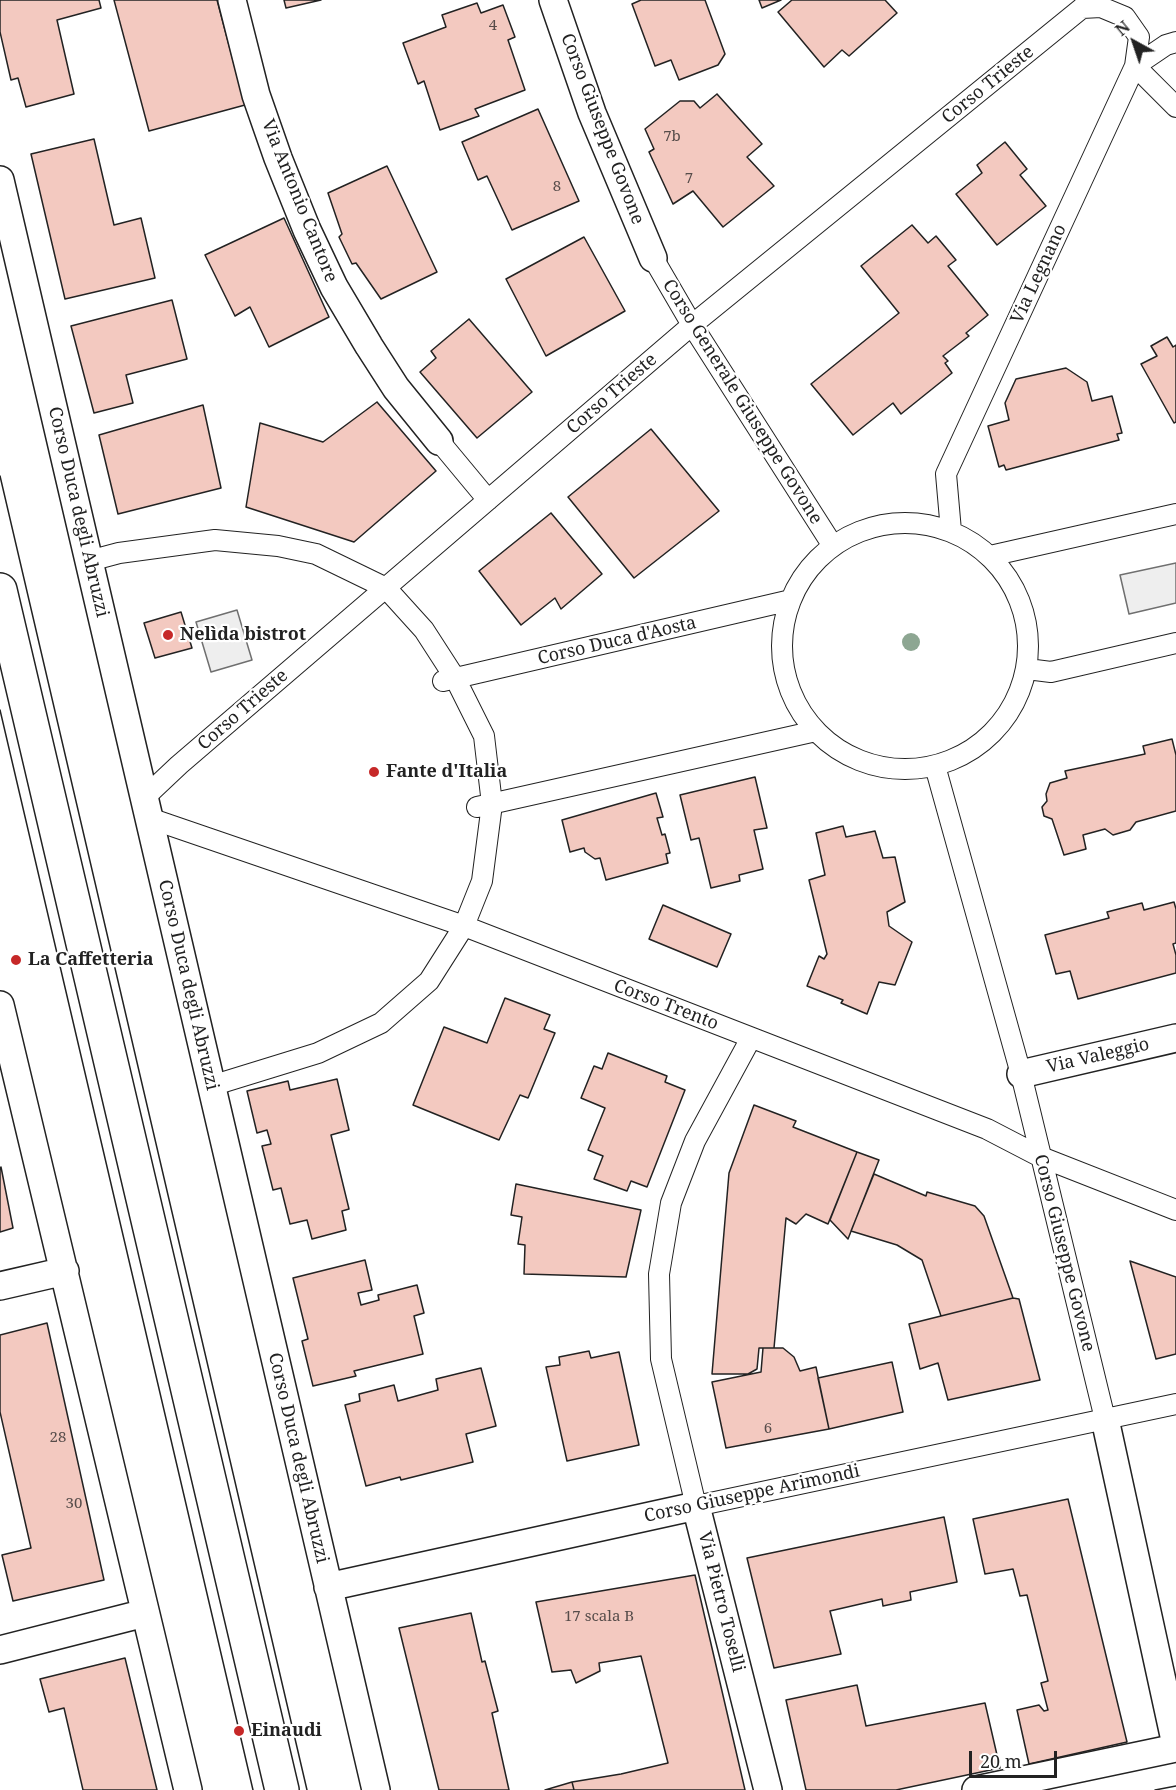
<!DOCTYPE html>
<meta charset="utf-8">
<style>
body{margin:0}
#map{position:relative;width:1176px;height:1790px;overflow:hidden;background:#fff;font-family:"Noto Serif",serif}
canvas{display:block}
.north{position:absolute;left:1104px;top:12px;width:60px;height:60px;-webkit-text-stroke:4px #fff;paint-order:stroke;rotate:320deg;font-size:16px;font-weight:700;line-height:24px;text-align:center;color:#222}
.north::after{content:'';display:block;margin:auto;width:21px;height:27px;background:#222;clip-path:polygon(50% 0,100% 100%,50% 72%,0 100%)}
.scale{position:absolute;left:969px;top:1751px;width:88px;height:27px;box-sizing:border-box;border:3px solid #222;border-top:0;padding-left:8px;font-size:18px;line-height:21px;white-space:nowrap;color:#222;-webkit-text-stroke:4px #fff;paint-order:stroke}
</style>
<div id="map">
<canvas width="1176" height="1790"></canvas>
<div class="north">N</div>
<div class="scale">20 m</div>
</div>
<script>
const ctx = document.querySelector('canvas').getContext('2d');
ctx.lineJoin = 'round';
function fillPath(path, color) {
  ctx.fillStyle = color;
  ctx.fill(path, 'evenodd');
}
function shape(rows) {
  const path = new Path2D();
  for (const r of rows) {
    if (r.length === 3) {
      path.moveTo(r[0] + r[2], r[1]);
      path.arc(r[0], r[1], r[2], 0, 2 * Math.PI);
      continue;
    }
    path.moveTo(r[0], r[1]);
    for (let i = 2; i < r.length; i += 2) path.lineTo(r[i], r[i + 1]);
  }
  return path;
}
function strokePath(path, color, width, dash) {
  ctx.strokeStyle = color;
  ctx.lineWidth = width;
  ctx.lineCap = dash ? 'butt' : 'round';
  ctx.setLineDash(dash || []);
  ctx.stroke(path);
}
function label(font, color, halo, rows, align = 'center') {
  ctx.font = font + ' "Noto Serif",serif';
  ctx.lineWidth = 4.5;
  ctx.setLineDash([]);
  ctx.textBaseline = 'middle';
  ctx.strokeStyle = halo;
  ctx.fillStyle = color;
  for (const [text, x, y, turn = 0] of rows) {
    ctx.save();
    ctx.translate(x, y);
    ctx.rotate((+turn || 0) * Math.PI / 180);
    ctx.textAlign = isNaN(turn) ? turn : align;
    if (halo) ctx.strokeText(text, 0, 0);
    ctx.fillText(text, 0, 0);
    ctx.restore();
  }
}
const green = shape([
 [1176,563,1176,603,1129,614,1120,575,1176,563],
 [237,610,252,660,211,672,196,622,237,610]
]);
fillPath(green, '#eee');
strokePath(green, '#6f6f6f', 1.5);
const building = shape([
 [0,0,99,0,101,8,57,20,74,94,26,107,18,78,11,80,0,32,0,0],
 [114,0,217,0,245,105,149,131,114,0],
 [284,0,321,0,286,8,284,0],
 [641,0,705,0,725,54,718,65,679,80,671,60,655,66,632,4,641,0],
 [759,0,781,0,762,8,759,0],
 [792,0,885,0,897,13,849,56,842,50,824,67,778,12,792,0],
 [477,3,481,13,503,5,515,37,508,40,525,90,475,109,479,116,440,130,424,81,418,84,403,43,446,27,442,15,477,3],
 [717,94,762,144,747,157,774,186,723,227,693,191,673,204,649,152,654,149,645,129,680,101,694,101,700,108,717,94],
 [538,109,579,201,512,230,487,176,478,180,462,142,538,109],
 [94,139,114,225,141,218,155,278,65,299,31,154,94,139],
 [1005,142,1027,169,1020,175,1046,206,997,245,956,194,982,173,977,165,1005,142],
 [387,166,437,272,381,299,356,263,352,264,339,237,342,234,328,193,387,166],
 [284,218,329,317,269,347,250,307,235,316,205,255,284,218],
 [912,225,928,243,936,236,956,260,948,266,988,315,966,333,969,336,943,356,948,361,945,363,952,373,901,414,893,403,853,435,811,384,899,313,861,266,912,225],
 [584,237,625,311,546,356,506,279,584,237],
 [172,300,187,359,126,375,133,403,94,413,71,326,172,300],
 [469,319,532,392,477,438,420,372,436,358,431,351,469,319],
 [1167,337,1173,347,1176,345,1176,422,1174,423,1141,364,1157,356,1151,346,1167,337],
 [1066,368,1087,382,1092,401,1112,396,1122,433,1117,434,1119,440,1006,470,1004,465,999,467,988,426,1009,420,1005,403,1016,379,1066,368],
 [377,402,436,471,354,542,246,507,260,423,323,442,377,402],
 [203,405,221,488,118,514,99,435,203,405],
 [651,429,719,511,634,578,568,497,651,429],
 [551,513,602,574,561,609,555,598,521,625,479,571,551,513],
 [181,612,192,648,155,658,144,623,181,612],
 [1172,739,1176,755,1176,811,1136,822,1130,830,1113,835,1105,829,1083,835,1086,849,1064,855,1052,819,1044,816,1042,807,1047,801,1046,794,1050,783,1067,778,1065,771,1145,754,1143,746,1172,739],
 [755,777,767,828,754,830,763,869,739,875,740,881,711,888,699,838,691,840,680,795,755,777],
 [656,793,663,817,657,818,662,835,665,834,670,853,666,854,668,863,606,880,600,858,595,859,585,852,584,848,570,852,562,820,656,793],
 [843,826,846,837,875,831,883,858,895,857,905,902,887,912,889,926,912,942,895,985,879,982,867,1014,841,1003,843,1000,807,986,819,956,824,959,827,954,809,880,825,875,816,833,843,826],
 [1174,902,1176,909,1176,943,1173,944,1176,955,1176,973,1078,999,1070,971,1056,974,1045,935,1109,918,1107,912,1142,903,1144,910,1174,902],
 [663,905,731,934,717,967,649,939,663,905],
 [505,998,550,1015,544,1029,555,1033,528,1098,520,1095,499,1140,413,1105,444,1027,487,1043,505,998],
 [608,1053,667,1076,665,1082,685,1090,647,1187,631,1181,627,1191,594,1179,603,1156,588,1150,605,1108,581,1098,594,1066,602,1069,608,1053],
 [337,1079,349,1130,331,1135,349,1209,342,1211,346,1230,312,1239,307,1220,290,1224,281,1188,273,1190,262,1146,271,1144,267,1130,257,1133,247,1091,288,1081,290,1090,337,1079],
 [754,1105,796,1121,793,1127,857,1152,828,1224,806,1214,796,1224,786,1218,774,1348,759,1348,757,1369,748,1374,712,1374,729,1173,754,1105],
 [857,1152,879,1160,848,1239,830,1220,857,1152],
 [1,1167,13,1228,0,1232,0,1168,1,1167],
 [874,1174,926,1196,927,1192,975,1206,984,1216,1013,1298,941,1316,922,1260,897,1245,851,1231,874,1174],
 [516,1184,641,1210,626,1277,524,1274,525,1245,518,1244,522,1217,511,1215,516,1184],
 [365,1260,372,1290,358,1293,361,1305,379,1300,378,1295,417,1285,424,1313,414,1316,423,1354,354,1371,356,1376,313,1386,302,1341,308,1339,293,1278,365,1260],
 [1130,1261,1176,1277,1176,1354,1156,1359,1130,1261],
 [1013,1298,1019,1299,1040,1380,948,1400,938,1363,920,1369,909,1324,1013,1298],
 [47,1323,104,1580,13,1601,2,1555,31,1548,0,1412,0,1335,47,1323],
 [763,1348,783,1348,794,1357,800,1371,816,1367,829,1429,726,1448,712,1382,761,1372,763,1348],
 [589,1351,591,1358,619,1352,639,1445,567,1461,546,1367,560,1365,559,1357,589,1351],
 [892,1362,903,1412,829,1429,818,1378,892,1362],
 [481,1368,496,1426,466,1434,473,1462,401,1480,400,1477,366,1486,345,1405,360,1401,359,1394,394,1385,398,1401,438,1390,436,1379,481,1368],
 [1068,1499,1127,1742,1029,1764,1017,1710,1039,1705,1044,1711,1048,1710,1041,1683,1048,1681,1027,1595,1020,1596,1013,1569,985,1574,973,1519,1068,1499],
 [944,1517,957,1582,910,1592,911,1600,883,1606,882,1599,830,1611,841,1654,774,1668,747,1558,944,1517],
 [695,1575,745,1790,574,1790,572,1782,621,1774,668,1763,641,1656,599,1663,600,1671,576,1683,571,1670,552,1672,536,1602,695,1575],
 [471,1613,482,1662,485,1661,498,1711,492,1713,509,1790,439,1790,399,1628,471,1613],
 [125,1658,157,1790,83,1790,64,1708,49,1712,40,1679,125,1658],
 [857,1685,866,1726,985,1703,1000,1768,896,1790,806,1790,786,1700,857,1685],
 [572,1782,574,1790,545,1790,572,1782]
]);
fillPath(building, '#f3c9c0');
strokePath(building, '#222', 1.5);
const pedestrian = shape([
 [1082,8,1101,7,1125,17,1139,37,1135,66],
 [1135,66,1176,107],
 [653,258,692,325,833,546],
 [439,441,488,500],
 [905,646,123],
 [951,531,946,474,1135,66,1166,45,1176,42],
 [990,556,1176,514],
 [89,561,119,553,215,540,278,546,316,554,386,588,424,630,455,678,484,736,492,804,482,881,464,926,429,981,381,1023,318,1053,211,1086],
 [1027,669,1051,672,1176,643],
 [443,681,791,600],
 [935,766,1021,1074,1105,1419],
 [144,798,179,765,692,325,1082,8,1089,0],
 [477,807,816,731],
 [149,818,464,926,987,1129,1041,1157,1176,1210],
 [751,1038,695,1141,671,1203,659,1274,661,1359,696,1506,1176,1404]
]);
const minor = shape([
 [232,0,256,95,278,158,307,230,334,287,369,346,396,388,439,441],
 [553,0,592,113,653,258],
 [0,180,376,1790],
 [0,1005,188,1790],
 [1021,1074,1176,1038],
 [0,1286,65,1271],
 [1105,1419,1176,1745],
 [328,1587,696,1506,768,1790],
 [0,1650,145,1613],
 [976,1790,1176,1748]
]);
const secondary = shape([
 [0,590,282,1790]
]);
strokePath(pedestrian, '#222', 22);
strokePath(minor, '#222', 30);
strokePath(secondary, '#222', 36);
strokePath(pedestrian, '#fff', 20);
strokePath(minor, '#fff', 27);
strokePath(secondary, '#fff', 33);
strokePath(shape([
 [0,476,307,1790],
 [0,710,253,1790],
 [1155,1790,1176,1786]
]), '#222', 1.5);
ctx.fillStyle = '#8da692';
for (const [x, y] of [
 [911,642]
]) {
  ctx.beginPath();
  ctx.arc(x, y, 9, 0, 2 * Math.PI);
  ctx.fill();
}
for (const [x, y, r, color] of [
 [168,635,6,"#c62828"],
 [374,772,6,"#c62828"],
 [16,960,6,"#c62828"],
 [239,1731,6,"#c62828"]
]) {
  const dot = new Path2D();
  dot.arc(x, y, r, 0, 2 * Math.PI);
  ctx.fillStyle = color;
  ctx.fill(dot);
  strokePath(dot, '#fff', 2);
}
label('15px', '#564c4a', null, [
 ["4",493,26],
 ["7b",672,137],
 ["7",689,179],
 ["8",557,187],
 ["6",768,1429],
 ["28",58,1438],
 ["30",74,1504],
 ["17 scala B",599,1617]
]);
label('18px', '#222', '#fff', [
 ["Corso Trieste",988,85,-39],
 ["Corso Giuseppe Govone",602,129,69],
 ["Via Antonio Cantore",299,201,68],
 ["Via Legnano",1039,274,-65],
 ["Corso Trieste",612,394,-41],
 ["Corso Generale Giuseppe Govone",742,402,58],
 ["Corso Duca degli Abruzzi",78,512,77],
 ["Corso Duca d'Aosta",617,641,-13],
 ["Corso Trieste",243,710,-41],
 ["Corso Duca degli Abruzzi",188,985,77],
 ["Corso Trento",666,1005,21],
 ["Via Valeggio",1098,1056,-13],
 ["Corso Giuseppe Govone",1064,1253,76],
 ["Corso Duca degli Abruzzi",298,1458,77],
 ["Corso Giuseppe Arimondi",752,1494,-12],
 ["Via Pietro Toselli",721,1602,76]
]);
label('bold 18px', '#222', '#fff', [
 ["Nelìda bistrot",180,635],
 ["Fante d'Italia",386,772],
 ["La Caffetteria",28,960],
 ["Einaudi",251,1731]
], 'left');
</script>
